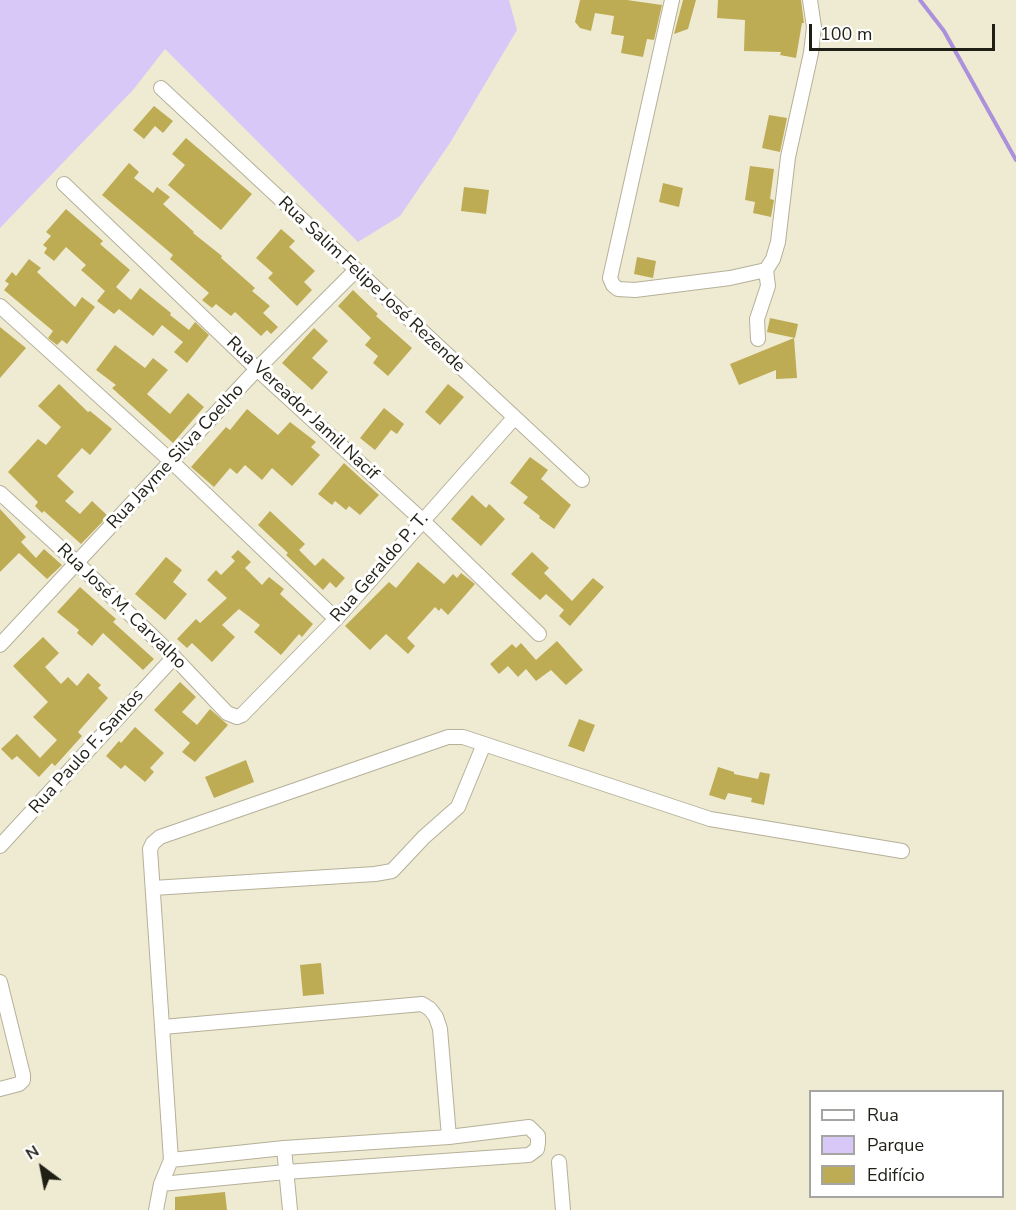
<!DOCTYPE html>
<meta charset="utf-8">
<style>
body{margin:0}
#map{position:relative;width:1016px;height:1210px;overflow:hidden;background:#efebd2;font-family:"Nunito Sans",sans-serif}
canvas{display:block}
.legend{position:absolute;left:809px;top:1090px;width:195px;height:108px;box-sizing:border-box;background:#fff;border:2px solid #a6a5a2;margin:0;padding:8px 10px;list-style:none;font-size:18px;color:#201f16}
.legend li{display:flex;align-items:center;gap:12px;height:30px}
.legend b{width:30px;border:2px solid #a6a5a2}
.north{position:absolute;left:12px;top:1138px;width:60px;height:60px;-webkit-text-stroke:4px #fff;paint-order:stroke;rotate:328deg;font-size:16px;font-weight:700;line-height:24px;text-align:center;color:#201f16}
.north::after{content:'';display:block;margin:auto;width:21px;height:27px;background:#201f16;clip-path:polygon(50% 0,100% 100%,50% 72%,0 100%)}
.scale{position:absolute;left:809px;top:24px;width:186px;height:27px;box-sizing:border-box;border:3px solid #201f16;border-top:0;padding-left:8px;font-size:18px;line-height:21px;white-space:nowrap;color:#201f16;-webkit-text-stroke:4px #fff;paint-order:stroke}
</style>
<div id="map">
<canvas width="1016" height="1210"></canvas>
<ul class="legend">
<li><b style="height:8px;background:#fff"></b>Rua</li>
<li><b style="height:16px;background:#d8c8f8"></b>Parque</li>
<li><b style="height:16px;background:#bdac54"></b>Edifício</li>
</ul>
<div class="north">N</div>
<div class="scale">100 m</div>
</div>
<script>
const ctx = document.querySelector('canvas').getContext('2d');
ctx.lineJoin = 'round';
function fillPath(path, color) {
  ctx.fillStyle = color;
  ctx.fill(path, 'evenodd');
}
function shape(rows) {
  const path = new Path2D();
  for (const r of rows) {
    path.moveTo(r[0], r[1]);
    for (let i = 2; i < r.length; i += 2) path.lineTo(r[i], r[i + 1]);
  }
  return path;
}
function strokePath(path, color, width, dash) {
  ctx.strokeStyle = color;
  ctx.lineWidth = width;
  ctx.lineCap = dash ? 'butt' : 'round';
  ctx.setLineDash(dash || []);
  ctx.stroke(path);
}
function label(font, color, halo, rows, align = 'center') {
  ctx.font = font + ' "Nunito Sans",sans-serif';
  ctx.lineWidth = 6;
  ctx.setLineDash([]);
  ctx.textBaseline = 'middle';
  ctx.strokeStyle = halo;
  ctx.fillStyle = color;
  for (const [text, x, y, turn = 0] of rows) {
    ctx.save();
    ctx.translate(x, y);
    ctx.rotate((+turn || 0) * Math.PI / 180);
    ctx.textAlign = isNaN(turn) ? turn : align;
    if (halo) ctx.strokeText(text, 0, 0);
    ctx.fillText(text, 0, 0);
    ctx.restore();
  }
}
fillPath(shape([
 [0,0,509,0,517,30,450,143,400,216,358,242,165,49,133,90,0,228]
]), '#d8c8f8');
strokePath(shape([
 [920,0,944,31,1016,160]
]), '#ab90db', 4);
fillPath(shape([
 [580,0,627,0,662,5,654,40,647,39,643,57,621,53,624,36,611,34,614,16,595,13,591,31,580,28,575,22],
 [683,0,696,0,688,29,674,34],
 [718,0,801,0,804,23,802,23,796,58,780,55,781,52,744,51,745,20,717,18],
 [154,106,173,121,163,133,155,126,144,139,133,130],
 [769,115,787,118,780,152,762,148],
 [186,138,252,194,221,230,168,185,185,165,172,154],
 [129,163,139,172,134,178,153,193,157,187,170,197,163,204,194,232,193,233,222,256,221,258,255,288,252,291,270,306,263,313,278,327,271,334,267,330,261,336,235,312,231,316,216,304,212,308,202,300,209,293,170,259,173,255,102,195],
 [750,166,774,169,770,199,774,200,771,217,753,213,755,202,745,200],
 [663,183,683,188,679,207,659,202],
 [464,187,489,190,486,214,461,211],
 [66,209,103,241,100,244,130,270,116,287,131,300,140,288,171,313,170,315,189,330,195,322,209,335,187,363,174,352,183,342,162,325,153,336,119,309,114,314,97,301,105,291,81,270,86,265,66,247,54,261,44,253,47,248,43,245,51,236,46,232],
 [281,229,295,241,289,247,315,271,304,282,312,290,297,306,268,278,273,273,256,258],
 [637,257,656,261,653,278,634,274],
 [29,259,41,268,37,272,75,307,82,297,95,307,67,344,62,340,57,345,48,338,53,331,4,290,9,284,5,281,12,272,16,276],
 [353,290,378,314,376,316,412,348,388,376,373,363,378,356,365,345,371,338,338,306],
 [770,318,798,324,795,338,767,332],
 [0,327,26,348,0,378],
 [314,328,328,341,312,358,328,372,312,390,282,363],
 [794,338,797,378,776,379,776,370,739,385,730,364],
 [115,345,145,368,153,358,168,370,147,394,170,414,188,393,204,407,173,443,112,388,116,385,96,370],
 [59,384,88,412,90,411,112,429,90,455,82,448,57,476,74,492,65,501,80,514,92,501,108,516,81,544,44,511,42,513,35,506,38,502,8,472,38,439,46,445,61,427,38,406],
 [448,384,464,397,440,425,425,412],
 [384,408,404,424,397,434,391,430,375,450,360,438],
 [247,409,278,435,290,422,316,442,311,447,320,455,292,486,272,468,262,480,245,465,237,474,230,468,214,487,191,467,226,427,230,430],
 [530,457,548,470,541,479,571,505,554,529,539,518,540,516,523,503,528,497,510,483],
 [344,463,379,495,360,515,349,506,346,510,335,501,332,505,318,494],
 [472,495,486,508,489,504,505,519,481,546,451,519],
 [0,509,26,537,21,542,36,558,44,549,62,565,47,579,19,553,0,572],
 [270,511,305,544,299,550,315,566,323,558,345,578,336,588,330,582,323,590,286,555,288,553,258,525],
 [238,550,251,562,245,568,262,585,269,577,284,589,280,594,313,624,302,637,299,634,281,655,254,632,260,625,239,609,222,625,235,637,212,662,192,643,187,648,177,639,196,619,200,623,227,598,207,580,216,570,221,575,235,561,231,557],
 [532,552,549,568,544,573,572,601,593,578,604,587,570,626,559,616,564,610,546,594,540,600,511,574],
 [166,557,182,570,173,582,187,594,165,620,135,594],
 [418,562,444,584,453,574,457,578,461,573,475,584,448,615,441,608,439,611,435,607,407,638,415,646,408,654,386,634,370,650,345,626,389,582,396,588],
 [80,587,116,619,113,622,154,659,143,670,103,633,92,646,77,633,79,630,57,612],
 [43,637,59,653,45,667,61,684,68,677,77,686,88,673,101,685,98,688,108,698,78,732,82,736,55,766,52,763,39,777,17,756,12,760,1,749,17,734,40,758,57,740,33,717,48,702,13,666],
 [557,641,583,670,566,685,551,670,536,681,526,669,518,677,508,666,499,674,490,664,512,644,516,648,521,643,536,660],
 [180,682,196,697,182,712,197,725,210,709,228,725,195,762,182,752,190,743,154,710],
 [579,719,595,725,584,752,568,746],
 [135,727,164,753,150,768,154,772,145,782,125,765,121,769,106,756,119,741,121,743],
 [246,760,254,782,214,798,205,777],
 [718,767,734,772,734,774,758,779,760,772,770,774,764,805,751,802,752,798,728,793,725,800,709,795],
 [321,963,324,994,303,996,300,965],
 [225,1192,227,1210,175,1210,175,1197]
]), '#bdac54');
const street = shape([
 [672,0,610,278,613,285,618,289,635,290,730,278,766,270],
 [161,88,582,480],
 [64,184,257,369,422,520,539,634],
 [0,306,171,461,336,619],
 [758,339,757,319,768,286,766,270,773,259,778,242,788,157,811,53,814,27,810,0],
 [0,493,77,563,174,657,227,713,237,717,242,715,336,619,514,418],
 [0,645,257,369,355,271],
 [0,846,174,657],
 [153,888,375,874,392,871,424,837,458,807,484,744],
 [0,982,23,1075,23,1080,19,1084,0,1089],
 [163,1027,422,1004,430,1009,436,1017,440,1029,449,1137],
 [284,1148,290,1210],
 [559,1162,563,1210],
 [161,1184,286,1172,529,1155,537,1149,538,1143,538,1136,529,1127,449,1137,284,1148,171,1160],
 [156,1210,161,1184,171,1160,150,849,153,843,160,837,448,737,463,737,710,819,902,851]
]);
strokePath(street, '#b5b099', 16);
strokePath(street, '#fff', 14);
label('18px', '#201f16', '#fff', [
 ["Rua Salim Felipe José Rezende",371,285,43],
 ["Rua Vereador Jamil Nacif",302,409,43],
 ["Rua Jayme Silva Coelho",176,457,-47],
 ["Rua Geraldo P. T.",380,568,-49],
 ["Rua José M. Carvalho",121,607,44],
 ["Rua Paulo F. Santos",87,752,-48]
]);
</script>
